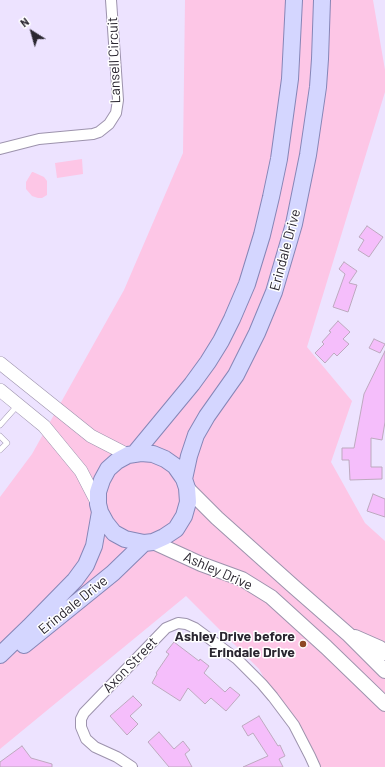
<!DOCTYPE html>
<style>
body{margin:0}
#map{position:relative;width:385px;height:767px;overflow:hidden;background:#ede3ff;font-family:Barlow,sans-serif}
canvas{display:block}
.north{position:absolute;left:12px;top:12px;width:40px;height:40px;-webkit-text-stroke:3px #fff;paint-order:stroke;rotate:323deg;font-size:11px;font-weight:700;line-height:16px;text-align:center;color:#2a2630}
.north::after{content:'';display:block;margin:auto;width:14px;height:18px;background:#2a2630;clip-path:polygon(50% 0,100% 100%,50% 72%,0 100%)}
</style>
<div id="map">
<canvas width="385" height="767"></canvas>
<div class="north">N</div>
</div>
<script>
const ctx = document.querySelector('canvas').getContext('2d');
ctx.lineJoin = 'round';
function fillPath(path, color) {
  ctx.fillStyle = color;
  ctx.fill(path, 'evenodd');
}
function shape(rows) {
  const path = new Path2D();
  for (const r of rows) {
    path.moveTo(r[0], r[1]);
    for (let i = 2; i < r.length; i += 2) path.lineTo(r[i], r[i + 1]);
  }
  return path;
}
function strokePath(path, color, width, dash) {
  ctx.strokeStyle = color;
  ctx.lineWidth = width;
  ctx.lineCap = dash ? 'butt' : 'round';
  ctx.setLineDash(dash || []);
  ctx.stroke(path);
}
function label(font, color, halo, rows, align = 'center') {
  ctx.font = font + ' Barlow,sans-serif';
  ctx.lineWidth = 3;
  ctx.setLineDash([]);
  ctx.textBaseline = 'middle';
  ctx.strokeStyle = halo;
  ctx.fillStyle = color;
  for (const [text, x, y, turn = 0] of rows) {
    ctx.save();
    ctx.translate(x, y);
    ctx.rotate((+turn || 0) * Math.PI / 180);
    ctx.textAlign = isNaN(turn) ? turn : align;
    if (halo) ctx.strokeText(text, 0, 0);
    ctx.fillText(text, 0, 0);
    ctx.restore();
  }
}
fillPath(shape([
 [185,0,373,0,385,70,385,92,307,347,352,401,331,462,365,523,385,541,385,767,314,767,259,669,186,596,0,749,0,497,32,454,124,290,183,153],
 [82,159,83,174,57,178,55,163],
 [32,172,33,172,44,177,47,181,47,195,42,198,38,198,32,196,26,189,26,182]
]), '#fdc6e6');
const building = shape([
 [367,226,383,237,369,257,358,250,364,240,359,237,367,226],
 [344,262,357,271,349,283,357,285,348,312,333,307,345,274,339,269,344,262],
 [338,321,350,332,343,339,349,344,337,356,334,353,325,363,315,353,324,344,322,342,331,332,329,331,338,321],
 [374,339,385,344,380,353,369,348,374,339],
 [385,351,385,422,382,440,371,438,371,467,382,467,382,479,350,480,349,460,342,460,342,448,354,448,364,394,385,351],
 [373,494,385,499,385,517,367,511,373,494],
 [174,642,199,661,200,659,209,666,204,673,225,692,230,687,240,695,226,711,211,698,205,704,188,688,180,701,152,683,157,674,156,673,169,654,166,652,174,642],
 [133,696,142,705,130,716,138,724,127,735,110,716,133,696],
 [259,716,278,746,280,745,285,756,279,759,283,767,243,767,268,756,253,733,248,736,242,726,259,716],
 [159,732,174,749,183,741,190,750,185,754,192,767,169,767,148,742,159,732],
 [22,746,31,758,52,764,52,767,0,767,0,762,22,746]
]);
fillPath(building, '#f5befb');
strokePath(building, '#bda9bf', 1);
const service = shape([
 [0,425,17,406],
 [0,436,7,443,0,450]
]);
const minor = shape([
 [0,149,39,139,93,134,99,132,109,124,116,113,118,100,111,0],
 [132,767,117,757,95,747,86,739,81,727,81,719,84,713,166,628,178,623,186,624,195,628,237,659,262,684,273,697,294,725,310,756,315,767]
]);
const tertiary = shape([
 [0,363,91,436,128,455],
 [0,390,44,426,81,471,98,504]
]);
const secondary = shape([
 [187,488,217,518,293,586,349,635,385,671],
 [153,542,201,564,242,579,271,597,326,647,385,704],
 [355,637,380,648,385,653]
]);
const primary = shape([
 [135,453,192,384,208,362,221,341,232,319,247,284,262,235,271,197,279,159,290,79,294,0],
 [184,479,189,456,196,435,207,416,236,375,257,333,274,292,294,224,308,155,318,87,320,59,322,0],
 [24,645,113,573,144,543],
 [0,655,29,627,75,580,86,565,94,546,100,512,98,504,98,492,102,480,108,469,117,461,128,455,141,453,153,454,165,459,175,466,182,476,184,479,187,488,188,502,184,516,176,529,164,537,153,542,144,543,125,539,114,533,106,523,100,512]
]);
strokePath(service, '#9d93ad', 6);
strokePath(minor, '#9d93ad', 12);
strokePath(tertiary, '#9d93ad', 14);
strokePath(secondary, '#9d93ad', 16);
strokePath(primary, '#8686b7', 18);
strokePath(service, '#fff', 5);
strokePath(minor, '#fff', 10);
strokePath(tertiary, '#fff', 13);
strokePath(secondary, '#fff', 14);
strokePath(primary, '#d4d6ff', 16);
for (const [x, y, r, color] of [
 [303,644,4,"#8f4825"]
]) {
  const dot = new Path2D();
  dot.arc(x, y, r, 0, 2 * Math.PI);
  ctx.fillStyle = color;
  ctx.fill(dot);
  strokePath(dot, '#fff', 1.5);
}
label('14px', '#2a2630', '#fff', [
 ["Lansell Circuit",114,60,-92],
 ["Erindale Drive",285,250,-75],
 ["Ashley Drive",218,571,24],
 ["Erindale Drive",73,605,-39],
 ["Axon Street",130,665,-46]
]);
label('bold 14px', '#2a2630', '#fff', [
 ["Ashley Drive before",295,636],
 ["Erindale Drive",295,652]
], 'right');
</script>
